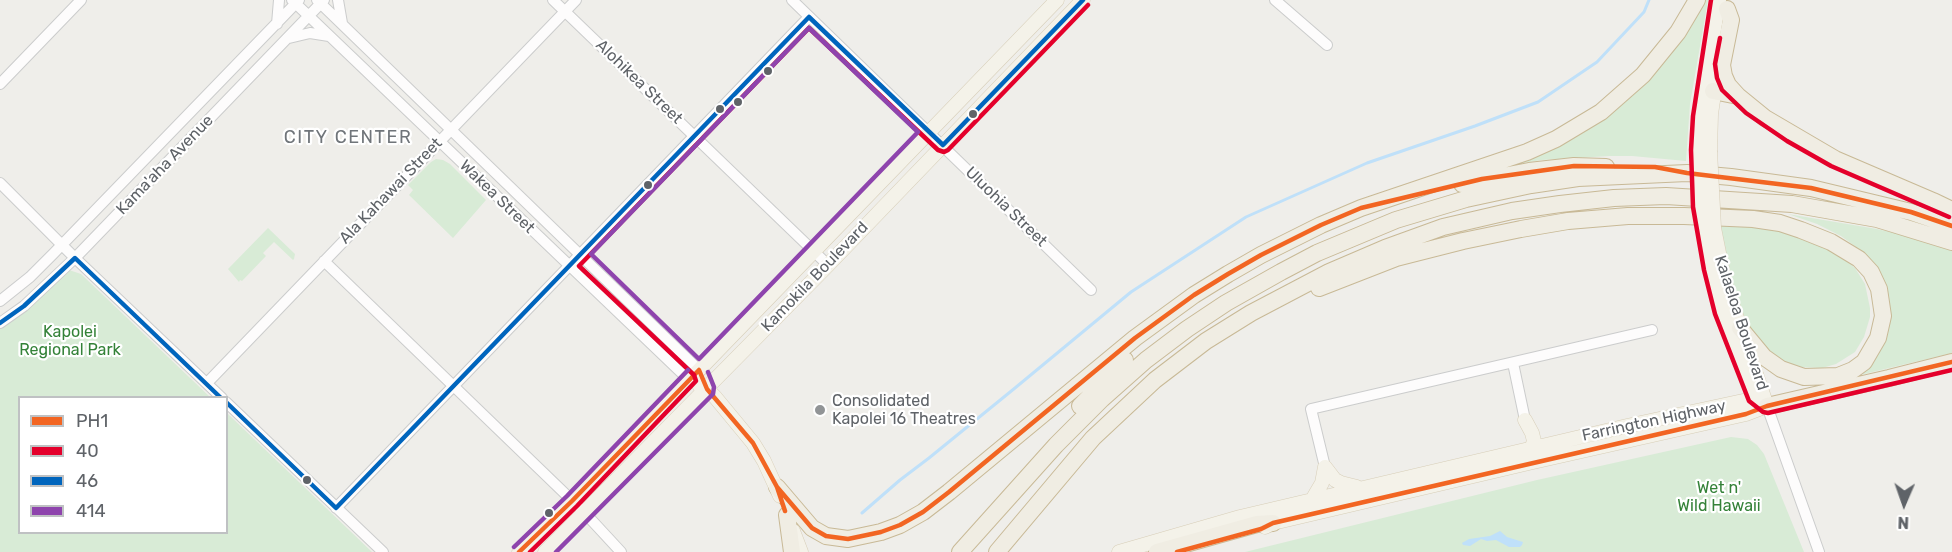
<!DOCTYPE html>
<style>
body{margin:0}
#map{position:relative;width:1952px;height:552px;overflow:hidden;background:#efeeea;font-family:Rubik,sans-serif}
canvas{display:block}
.legend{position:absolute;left:18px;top:396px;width:210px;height:138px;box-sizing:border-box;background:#fff;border:2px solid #bfc1c3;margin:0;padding:8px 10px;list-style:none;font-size:18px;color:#5f6368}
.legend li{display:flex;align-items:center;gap:12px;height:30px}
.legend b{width:30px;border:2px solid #bfc1c3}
.north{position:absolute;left:1874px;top:474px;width:60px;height:60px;-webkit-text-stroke:4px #fff;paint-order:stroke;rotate:182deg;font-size:16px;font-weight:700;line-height:24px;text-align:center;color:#5f6368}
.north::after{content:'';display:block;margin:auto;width:21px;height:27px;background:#5f6368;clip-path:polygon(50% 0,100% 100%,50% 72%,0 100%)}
</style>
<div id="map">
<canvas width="1952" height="552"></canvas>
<ul class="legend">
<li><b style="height:8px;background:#f26522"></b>PH1</li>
<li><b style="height:8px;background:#e4002b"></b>40</li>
<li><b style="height:8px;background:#0065bd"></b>46</li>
<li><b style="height:8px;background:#8e44ad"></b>414</li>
</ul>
<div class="north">N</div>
</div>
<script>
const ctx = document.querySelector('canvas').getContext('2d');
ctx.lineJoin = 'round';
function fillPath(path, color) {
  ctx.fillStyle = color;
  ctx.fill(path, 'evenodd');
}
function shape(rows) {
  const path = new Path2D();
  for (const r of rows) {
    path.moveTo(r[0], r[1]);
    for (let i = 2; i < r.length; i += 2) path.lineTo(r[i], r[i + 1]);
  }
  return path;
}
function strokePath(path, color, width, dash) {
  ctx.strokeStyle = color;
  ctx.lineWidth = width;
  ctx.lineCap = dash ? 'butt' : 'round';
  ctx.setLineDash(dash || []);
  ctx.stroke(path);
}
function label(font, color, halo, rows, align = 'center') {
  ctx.font = font + ' Rubik,sans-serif';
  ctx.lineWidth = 4.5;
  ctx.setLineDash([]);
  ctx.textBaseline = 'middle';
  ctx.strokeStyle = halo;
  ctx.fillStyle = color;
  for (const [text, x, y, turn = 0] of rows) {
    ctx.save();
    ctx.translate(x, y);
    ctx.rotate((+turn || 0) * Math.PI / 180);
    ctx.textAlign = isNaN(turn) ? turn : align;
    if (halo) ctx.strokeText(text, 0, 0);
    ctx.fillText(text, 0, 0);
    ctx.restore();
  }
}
fillPath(shape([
 [1697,0,1708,0,1690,104,1686,161,1632,156,1610,156,1542,160,1499,167,1612,106],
 [436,159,443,160,450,164,486,200,453,238,409,195,413,190,408,185,431,162],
 [1788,214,1877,229,1908,236,1952,249,1952,353,1835,381,1850,372,1890,307,1887,293,1863,252,1841,236,1817,224],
 [1715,223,1731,223,1791,232,1841,256,1855,268,1865,284,1870,308,1870,317,1864,337,1855,352,1836,364,1822,368,1796,367,1777,360,1744,327],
 [268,228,295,254,294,259,293,260,274,242,263,253,266,256,242,281,240,280,239,282,228,269],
 [69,270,81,274,210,397,20,398,20,532,226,532,227,413,372,552,0,552,0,324],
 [1731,437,1748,439,1757,445,1764,454,1804,552,1245,552,1537,480]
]), '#d8ebd6');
fillPath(shape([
 [1500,531,1507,537,1523,542,1522,545,1520,547,1509,547,1496,540,1487,541,1481,539,1470,546,1463,545,1462,543,1469,539,1490,536]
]), '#bfe0f9');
strokePath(shape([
 [862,513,900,480,929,458,1015,388,1131,292,1246,217,1367,163,1475,126,1538,102,1597,62,1644,12,1649,0]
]), '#bfe0f9', 3);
const minor = shape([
 [292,0,689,380],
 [317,0,699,370],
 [338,0,342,23],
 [553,0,828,265],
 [792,0,1091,290],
 [1275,0,1327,45],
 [277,24,279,0],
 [289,38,310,33,329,36],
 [0,84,81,0],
 [0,183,75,258,222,398],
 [324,261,584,512,621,552],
 [0,301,30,277,53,254,299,0],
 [0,323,24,306,75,258,324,0],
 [1513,363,1525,420],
 [207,383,576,0],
 [226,402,383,552],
 [1767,406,1819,552],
 [1325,467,1311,409,1652,330],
 [336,508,809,17]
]);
const major = shape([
 [1698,150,1702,100,1719,0],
 [1710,151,1711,114,1719,61],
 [1703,228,1711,269,1722,312,1752,392,1755,397,1765,404],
 [1714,228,1725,283,1767,406],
 [699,385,707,389,715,397,753,443,764,461,780,496],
 [1525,420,1532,433,1534,441,1529,455],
 [1325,467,1335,480,1341,483,1357,487],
 [1312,500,1322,483,1325,467],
 [1265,527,1273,523,1533,462,1746,414,1767,406],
 [793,531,801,552],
 [519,552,572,501,699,370,1057,0],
 [545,552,828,265,1083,0],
 [1119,552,1240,517,1627,426,1743,401,1767,406]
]);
const highway = shape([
 [1727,9,1731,20,1722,65,1724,76,1728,85,1738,96,1765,118,1835,159,1933,201,1952,210],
 [1713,91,1738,96],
 [1462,184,1529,171,1574,166,1606,167],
 [1319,288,1396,258,1463,241,1521,229,1568,221,1628,216,1684,216,1753,219,1780,223,1801,230,1831,242,1859,259,1871,272,1879,289,1883,316,1878,338,1864,362,1853,370,1838,376,1804,377,1781,369,1764,357,1740,328],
 [1080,406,1125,360],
 [1767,406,1889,378,1952,362],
 [777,487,812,528,826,536,848,539,881,532,900,525,923,512,949,492,1135,338,1194,295,1228,274,1261,255,1321,225,1361,208,1527,152,1556,139,1601,112,1643,75,1678,32,1697,0],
 [787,515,792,552],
 [960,552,1056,445,1102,399,1146,360,1187,329,1226,303,1281,272,1317,253,1396,220,1466,199,1531,185,1578,178,1687,173,1731,177,1811,188,1911,212,1952,226],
 [997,552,1093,438,1155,380,1206,341,1251,313,1329,272,1385,248,1443,227,1512,211,1560,204,1614,198,1666,196,1792,204,1877,219,1952,242],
 [1157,552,1257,524,1273,523]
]);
strokePath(minor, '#cbcccc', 12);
strokePath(major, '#d7ceb8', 15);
strokePath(highway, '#c8b996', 18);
strokePath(minor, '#fdfcfc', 10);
strokePath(major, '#f4f2e9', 14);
strokePath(highway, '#f0ede3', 16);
const majorBridge = shape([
 [1698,150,1699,187,1703,228],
 [1710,151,1714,228]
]);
strokePath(majorBridge, '#d7ceb8', 15, []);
strokePath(majorBridge, '#f4f2e9', 14);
strokePath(shape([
 [777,487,812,528,826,536,848,539,881,532,900,525,923,512,949,492,1135,338,1194,295,1228,274,1261,255,1321,225,1361,208,1482,179,1574,166,1655,167,1687,173,1811,188,1911,212,1952,226],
 [519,552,572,501,699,370,707,389,753,443,777,487,785,511],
 [1177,552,1261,529,1273,523,1746,414,1767,406,1952,362]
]), '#f26522', 4.5);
strokePath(shape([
 [1711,0,1693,116,1691,150,1693,207,1704,270,1715,314,1749,401,1763,412,1768,413,1952,370],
 [1720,38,1715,64,1717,78,1722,90,1746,113,1787,141,1831,166,1949,217],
 [530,552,577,506,696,381,694,375,579,266,809,28,938,150,944,152,948,150,1088,5]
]), '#e4002b', 4.5);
strokePath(shape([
 [0,323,24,306,75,258,221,398],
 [226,402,336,508,809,17,943,145,1083,0]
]), '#0065bd', 4.5);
strokePath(shape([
 [809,28,918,132,699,359,591,254,809,28],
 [514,547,567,496,688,370],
 [556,552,713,394,714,387,708,372]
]), '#8e44ad', 4.5);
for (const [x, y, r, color] of [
 [768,71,5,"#5f6368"],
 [738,102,5,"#5f6368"],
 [720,109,5,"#5f6368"],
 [973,114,5,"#5f6368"],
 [648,185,5,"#5f6368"],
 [820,410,6,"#919496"],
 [307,480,5,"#5f6368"],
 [549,513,5,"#5f6368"]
]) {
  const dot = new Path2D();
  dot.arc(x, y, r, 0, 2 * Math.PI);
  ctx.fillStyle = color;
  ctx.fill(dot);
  strokePath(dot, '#fff', 2);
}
label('16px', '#5f6368', '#fff', [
 ["Alohikea Street",639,82,44],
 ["Kama'aha Avenue",165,165,-46],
 ["Ala Kahawai Street",391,191,-46],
 ["Wakea Street",497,197,44],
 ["Uluohia Street",1006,207,44],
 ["Kamokila Boulevard",815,277,-46],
 ["Kalaeloa Boulevard",1741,323,72],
 ["Farrington Highway",1654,421,-12]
]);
label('16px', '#348238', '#fff', [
 ["Kapolei",70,332],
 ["Regional Park",70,350],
 ["Wet n'",1719,488],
 ["Wild Hawaii",1719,506]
]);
label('16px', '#5f6368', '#fff', [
 ["Consolidated",832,401],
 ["Kapolei 16 Theatres",832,419]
], 'left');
ctx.letterSpacing = '1.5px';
label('18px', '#70757a', '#fff', [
 ["CITY CENTER",348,138]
]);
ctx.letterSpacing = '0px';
</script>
